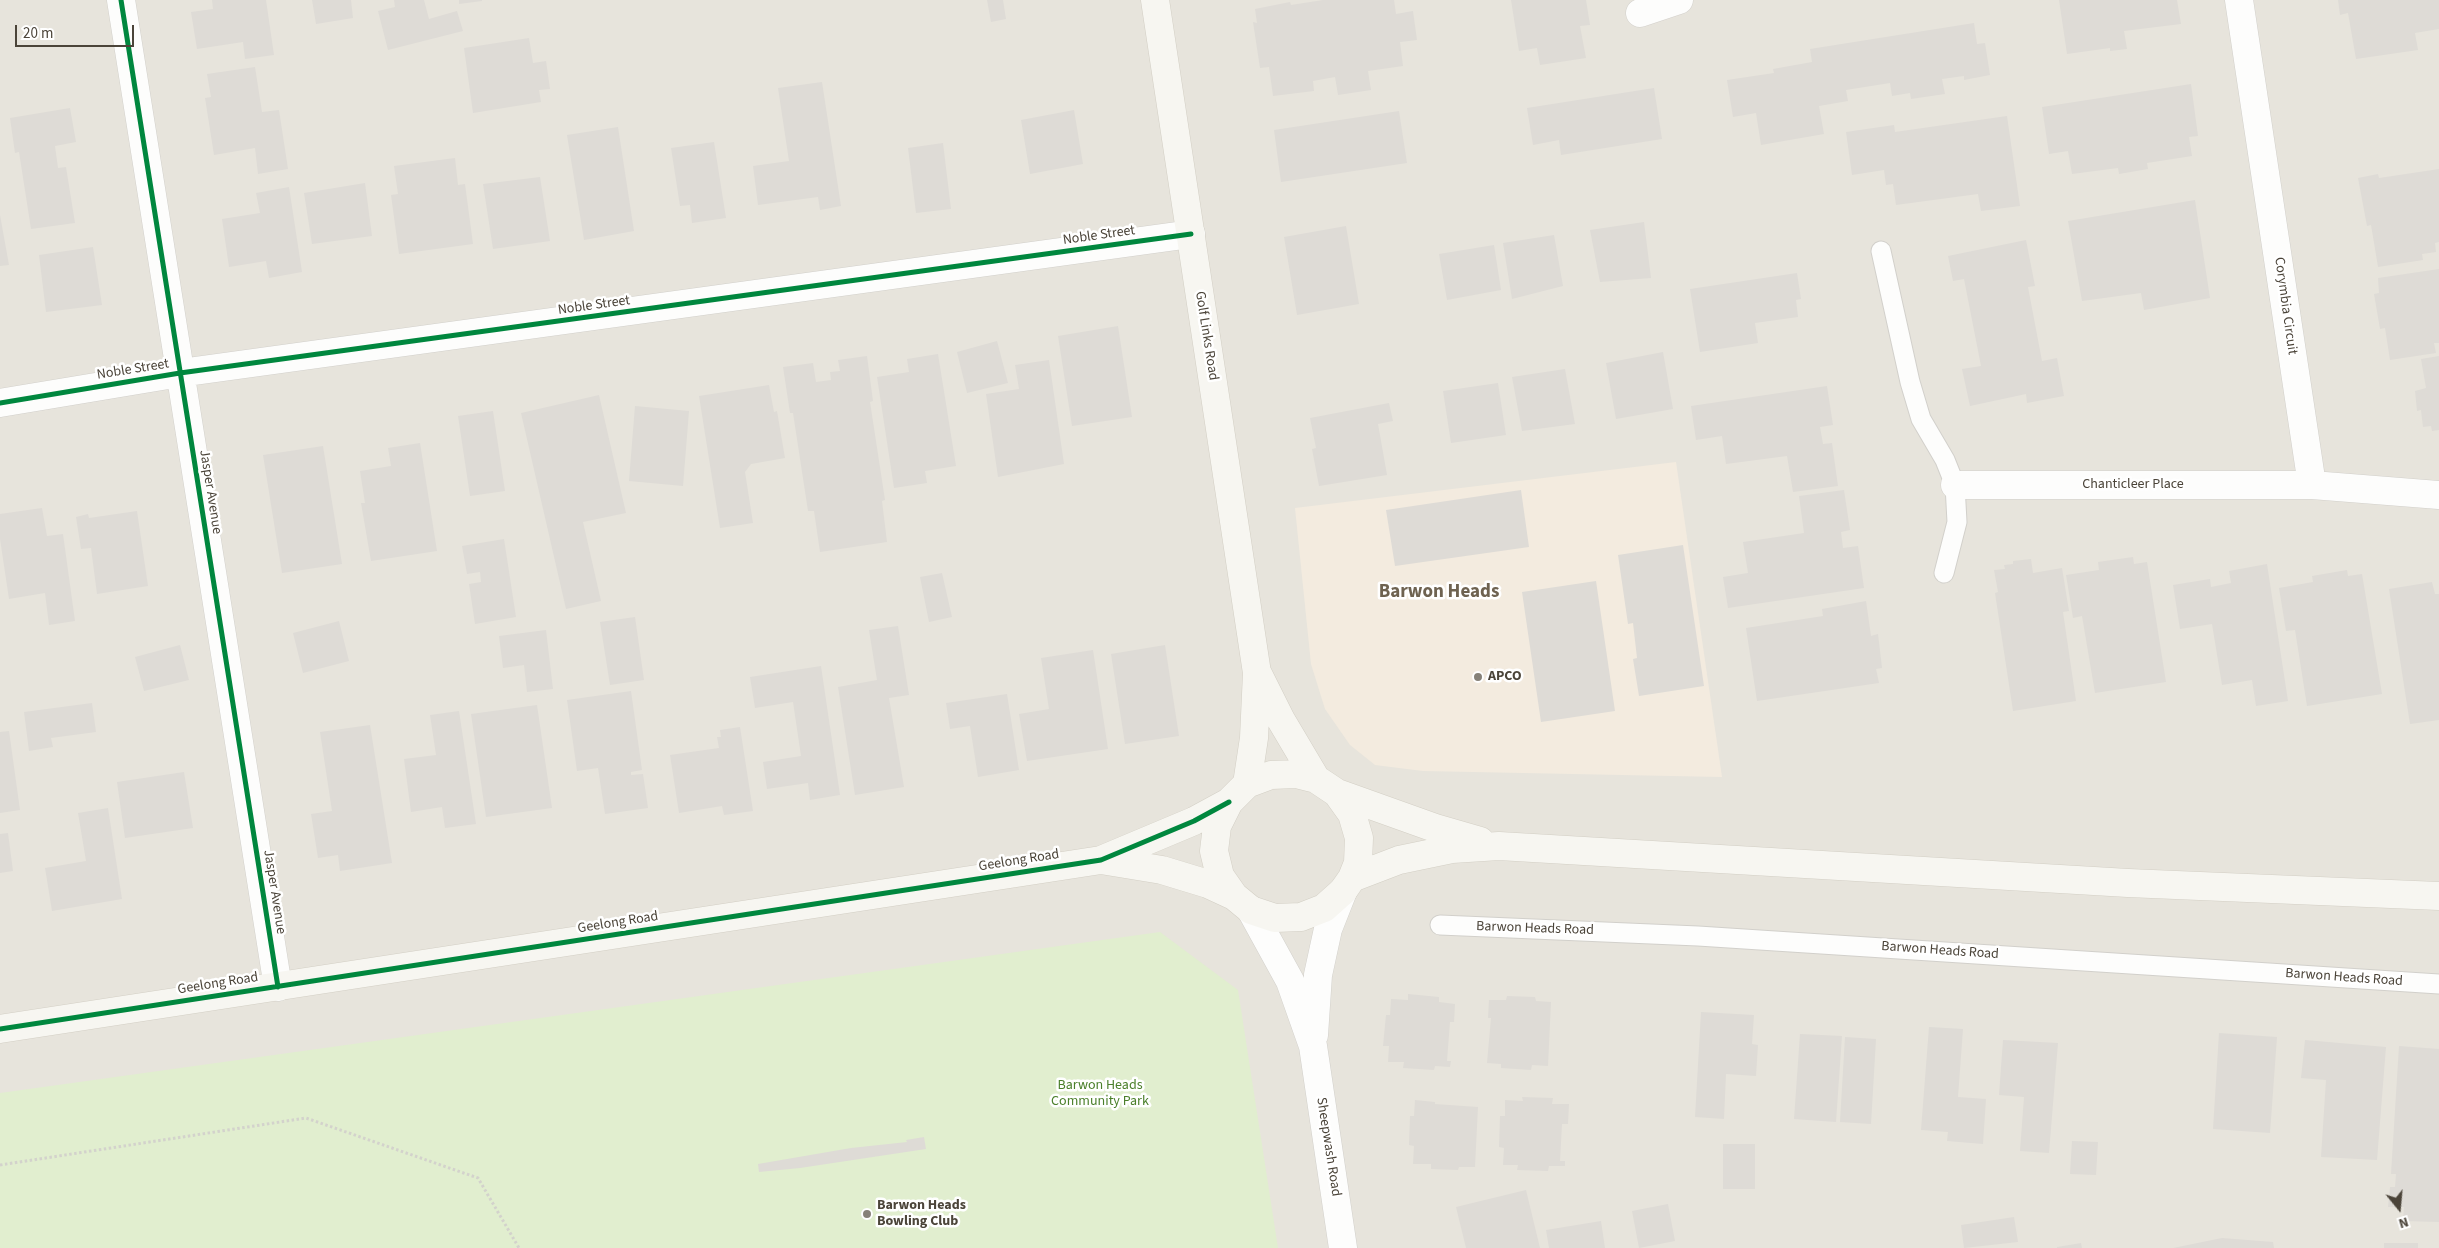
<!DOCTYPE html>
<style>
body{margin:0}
#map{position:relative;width:2439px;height:1248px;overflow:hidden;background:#f4f2ee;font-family:"Source Sans 3",sans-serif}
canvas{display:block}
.north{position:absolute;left:2374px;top:1183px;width:50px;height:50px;-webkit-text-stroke:4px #fff;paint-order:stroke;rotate:163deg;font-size:14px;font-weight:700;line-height:20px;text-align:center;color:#4b4439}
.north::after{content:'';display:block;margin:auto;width:18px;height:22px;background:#4b4439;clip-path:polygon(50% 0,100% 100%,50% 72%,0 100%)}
.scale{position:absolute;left:15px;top:25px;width:119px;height:22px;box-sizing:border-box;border:2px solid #4b4439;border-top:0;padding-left:6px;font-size:15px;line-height:18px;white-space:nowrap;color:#4b4439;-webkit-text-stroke:4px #fff;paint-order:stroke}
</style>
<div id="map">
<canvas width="2439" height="1248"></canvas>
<div class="north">N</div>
<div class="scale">20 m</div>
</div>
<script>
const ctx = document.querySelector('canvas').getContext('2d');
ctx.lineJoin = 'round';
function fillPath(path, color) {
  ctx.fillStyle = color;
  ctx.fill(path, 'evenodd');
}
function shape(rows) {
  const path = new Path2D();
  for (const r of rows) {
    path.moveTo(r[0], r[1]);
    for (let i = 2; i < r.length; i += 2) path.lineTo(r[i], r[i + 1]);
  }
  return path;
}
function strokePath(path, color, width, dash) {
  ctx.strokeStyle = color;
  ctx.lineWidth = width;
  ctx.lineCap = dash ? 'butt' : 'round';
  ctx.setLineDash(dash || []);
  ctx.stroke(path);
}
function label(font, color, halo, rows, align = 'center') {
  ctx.font = font + ' "Source Sans 3",sans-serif';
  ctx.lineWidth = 5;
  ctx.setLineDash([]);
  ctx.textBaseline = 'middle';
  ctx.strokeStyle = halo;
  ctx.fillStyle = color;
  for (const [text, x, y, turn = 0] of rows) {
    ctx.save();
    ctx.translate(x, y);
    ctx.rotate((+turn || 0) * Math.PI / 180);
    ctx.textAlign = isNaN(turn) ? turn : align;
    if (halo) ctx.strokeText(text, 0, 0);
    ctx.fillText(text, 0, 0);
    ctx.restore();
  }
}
fillPath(shape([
 [0,0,2439,0,2439,1248,0,1248]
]), '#e7e4dc');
fillPath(shape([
 [1676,462,1722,777,1423,771,1375,765,1350,745,1325,709,1311,664,1295,508]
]), '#f3ebdf');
fillPath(shape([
 [1160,932,1238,990,1278,1248,0,1248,0,1093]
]), '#e1eecf');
fillPath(shape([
 [212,0,266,0,274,55,245,59,243,42,197,49,191,12,213,9],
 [312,0,351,0,353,18,316,24],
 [394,0,424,0,429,19,457,11,463,31,388,50,378,11,395,7],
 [459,0,482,0,482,1,459,4],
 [987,0,1003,0,1006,19,991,22],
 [1323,0,1394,0,1396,14,1413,11,1417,40,1400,42,1403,66,1368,71,1371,90,1338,95,1335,77,1313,81,1314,91,1273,96,1269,67,1260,68,1253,22,1257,23,1255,9,1290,2,1291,5],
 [1511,0,1586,0,1590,25,1580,26,1586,58,1540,65,1537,48,1519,51],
 [2059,0,2177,0,2181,24,2124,31,2127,49,2110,51,2110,48,2067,54],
 [2338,0,2439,0,2439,29,2415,33,2418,50,2356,59,2348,13,2340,15],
 [1974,23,1977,44,1985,43,1990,75,1964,80,1964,76,1942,79,1945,94,1911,99,1910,93,1892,96,1890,83,1846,90,1848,101,1819,106,1824,134,1761,145,1756,113,1733,117,1727,80,1774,73,1773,69,1812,62,1810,49],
 [529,38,533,63,546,61,550,89,539,90,541,102,473,113,464,48],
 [255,67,262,112,279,110,288,169,258,174,255,148,214,155,205,98,211,97,207,74],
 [822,82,841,206,820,210,818,197,758,205,753,166,789,161,778,88],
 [2191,84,2198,136,2189,137,2192,156,2147,163,2148,169,2119,174,2118,168,2072,174,2068,151,2049,154,2042,107],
 [1654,88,1662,139,1561,155,1559,140,1533,145,1527,108],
 [70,108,76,142,55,146,58,168,66,167,75,223,31,229,19,152,15,153,10,118],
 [1074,110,1083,164,1030,174,1021,120],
 [1399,111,1407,163,1281,182,1274,130],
 [2007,116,2020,206,1981,211,1978,194,1896,205,1893,184,1886,185,1884,170,1852,175,1846,132,1894,125,1895,132],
 [618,127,634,231,584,240,567,135],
 [714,142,726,218,692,223,690,205,680,206,671,148],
 [943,143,951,209,916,213,908,148],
 [455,158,458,185,465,184,473,244,399,254,391,195,398,194,394,166],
 [2439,169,2439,242,2435,243,2436,252,2422,254,2423,260,2378,267,2371,225,2367,226,2358,178,2378,174,2379,178],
 [540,177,550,241,493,249,483,184],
 [365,183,372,236,312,244,304,193],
 [289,187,302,272,269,278,266,261,229,267,222,219,260,213,256,193],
 [2195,200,2210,298,2144,310,2141,293,2082,301,2068,221],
 [0,215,9,265,0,266],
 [1644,222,1651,278,1600,282,1590,230],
 [1346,226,1359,304,1297,315,1284,237],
 [1554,235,1563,286,1512,299,1503,243],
 [2026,240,2035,286,2028,287,2042,361,2057,358,2064,396,2027,403,2026,394,1970,406,1962,369,1981,366,1964,279,1953,281,1948,256],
 [1494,245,1501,290,1447,300,1439,254],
 [93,247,102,305,46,312,39,255],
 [2439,269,2439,343,2434,343,2436,353,2390,360,2385,328,2380,329,2374,294,2379,293,2378,278],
 [1797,273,1801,299,1796,300,1798,317,1755,323,1758,343,1700,352,1690,289],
 [1118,326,1132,417,1072,426,1058,336],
 [997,341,1008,383,967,393,957,352],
 [1663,352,1673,409,1616,419,1606,363],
 [938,354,956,466,925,471,927,483,894,488,877,377,909,372,907,359],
 [867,356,873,401,870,402,885,500,882,501,887,542,820,552,814,511,808,511,793,413,790,413,783,367,813,363,816,382,831,380,830,372,840,371,838,360],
 [2439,356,2439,430,2432,431,2431,426,2423,427,2421,410,2417,411,2415,391,2426,388,2421,359],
 [1049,360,1064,464,998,477,986,394,1019,389,1015,365],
 [1565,369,1575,424,1522,431,1512,377],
 [1498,383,1506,435,1451,443,1443,391],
 [769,385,774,412,777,411,785,458,751,464,745,472,753,523,720,528,699,396],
 [1827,386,1833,425,1820,427,1823,444,1832,443,1838,486,1793,492,1787,456,1726,464,1722,436,1696,440,1691,406],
 [599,395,626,513,583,522,601,601,566,609,521,413],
 [1389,403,1393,421,1378,424,1387,475,1319,486,1312,449,1316,448,1310,418],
 [635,406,689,411,683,486,629,481],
 [493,411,505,491,470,496,458,416],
 [420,443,437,551,371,561,361,503,365,503,360,471,391,466,388,448],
 [323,446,342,564,282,573,263,455],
 [1521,490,1529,547,1395,566,1386,510],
 [1844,490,1850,530,1841,532,1843,548,1858,546,1864,588,1728,608,1723,577,1748,573,1743,542,1804,533,1799,496],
 [42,508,47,536,63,534,75,621,49,625,45,593,9,599,0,539,0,514],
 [137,511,148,586,97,594,91,548,81,549,76,517,88,514,89,518],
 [504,539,516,617,475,624,469,584,481,582,480,572,467,574,462,546],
 [1683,545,1704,686,1639,696,1633,659,1637,658,1633,623,1628,624,1618,555],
 [2133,557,2134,564,2147,562,2166,682,2095,693,2082,616,2073,618,2066,575,2099,570,2098,562],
 [2031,559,2033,573,2062,568,2069,611,2063,612,2076,701,2013,711,1995,593,1998,592,1994,570,2005,569,2004,565,2013,564,2013,561],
 [2267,564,2288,701,2256,706,2252,680,2222,685,2212,624,2180,629,2173,585,2210,579,2211,587,2231,583,2229,571],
 [2347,570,2348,576,2362,574,2382,694,2307,706,2295,630,2286,631,2279,588,2313,582,2312,576],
 [942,573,952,617,929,622,920,577],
 [1596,581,1615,711,1541,722,1522,592],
 [2432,582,2435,594,2439,594,2439,720,2410,724,2389,589],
 [1866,601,1871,636,1878,634,1882,668,1876,669,1879,683,1757,701,1746,628,1823,616,1822,609],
 [635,617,644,680,610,685,600,622],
 [339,621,349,661,303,673,293,633],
 [898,626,909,695,889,698,904,787,855,795,838,687,877,680,869,630],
 [546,630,553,689,527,692,524,665,503,668,499,636],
 [180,645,189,680,144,691,135,657],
 [1165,645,1179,736,1125,744,1111,654],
 [1093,650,1108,749,1027,761,1019,714,1049,709,1041,658],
 [821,666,840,795,810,800,808,783,767,789,763,762,801,756,793,702,755,708,750,677],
 [631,691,642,770,631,772,631,775,643,774,648,808,605,814,598,768,577,771,567,700],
 [1007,694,1019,770,978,777,970,726,950,729,946,703],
 [92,703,96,732,51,738,53,747,29,751,24,712],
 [537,705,552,808,486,817,471,714],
 [459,711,476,824,445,828,442,807,411,812,404,759,436,755,430,715],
 [370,725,392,863,340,871,338,855,318,858,311,814,332,811,320,732],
 [740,727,753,811,724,815,722,806,679,813,670,755,719,748,717,737,721,737,720,730],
 [9,731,20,810,0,813,0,732],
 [184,772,193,828,125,838,117,782],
 [108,808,122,899,52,911,45,868,86,861,78,813],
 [8,833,13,871,0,873,0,834],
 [1408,994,1439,997,1439,1002,1455,1004,1454,1022,1450,1022,1447,1061,1451,1061,1450,1067,1435,1066,1434,1070,1403,1068,1404,1062,1388,1062,1389,1046,1383,1046,1386,1015,1390,1015,1391,999,1408,1000],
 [1507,996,1535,997,1536,1001,1551,1002,1548,1066,1532,1065,1531,1070,1501,1068,1501,1064,1487,1063,1491,1018,1488,1018,1489,1000,1506,1000],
 [1701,1012,1754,1015,1752,1044,1758,1045,1756,1076,1726,1074,1724,1119,1695,1117],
 [1929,1027,1963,1029,1958,1097,1986,1099,1983,1144,1947,1141,1948,1132,1921,1130],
 [2219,1033,2277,1037,2270,1133,2213,1129],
 [1800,1034,1842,1036,1836,1122,1794,1119],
 [1845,1037,1876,1039,1871,1124,1840,1122],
 [2003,1040,2058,1043,2049,1153,2020,1151,2024,1097,1999,1095],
 [2305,1040,2386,1047,2377,1160,2321,1157,2326,1080,2301,1078],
 [2399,1046,2439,1049,2439,1222,2403,1221,2404,1207,2388,1207,2390,1187,2395,1187,2396,1174,2391,1174],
 [1522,1097,1553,1098,1552,1104,1569,1104,1568,1124,1562,1124,1560,1161,1565,1161,1565,1166,1549,1166,1548,1171,1517,1170,1518,1165,1503,1165,1504,1148,1499,1147,1500,1116,1505,1116,1505,1100,1523,1101],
 [1415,1100,1435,1102,1435,1104,1478,1107,1475,1167,1459,1167,1458,1170,1431,1169,1431,1164,1413,1164,1414,1146,1409,1145,1410,1116,1414,1116],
 [924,1137,926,1149,800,1168,759,1172,758,1164,851,1148,907,1142,906,1140],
 [2072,1141,2098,1142,2096,1175,2070,1174],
 [1723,1144,1755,1144,1755,1189,1723,1189],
 [1526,1190,1540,1248,1466,1248,1456,1207],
 [1668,1204,1675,1241,1639,1248,1632,1211],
 [2014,1217,2018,1242,1964,1248,1961,1225],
 [1601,1221,1605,1248,1549,1248,1546,1230],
 [2222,1238,2273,1242,2274,1248,2173,1248],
 [2081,1243,2082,1248,2057,1248,2057,1247],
 [2384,1243,2418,1243,2418,1248,2384,1248]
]), '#dedbd6');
const lane = shape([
 [1881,251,1910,382,1921,419,1945,460,1955,485,1957,522,1944,573],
 [1440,925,1698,936,2439,984]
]);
const street = shape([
 [121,0,278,987],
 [2239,0,2312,485,2439,495],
 [1640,13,1679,0],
 [0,403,180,373,1191,234],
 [1955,485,2312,485],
 [1251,910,1290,981,1313,1046,1343,1248],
 [1314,1035,1318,975,1328,929,1343,891]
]);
const secondary = shape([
 [1155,0,1257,673,1254,738,1247,784],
 [1258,674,1281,720,1316,779],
 [1337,793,1352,814,1359,838,1358,863,1352,878,1343,891,1324,908,1301,917,1275,918,1251,910,1234,896,1220,876,1214,851,1217,826,1229,802,1247,784,1271,775,1296,774,1316,779,1337,793,1435,828,1480,841],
 [1101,860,1162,870,1208,884,1234,896],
 [1352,878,1399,860,1452,849,1499,846,2128,883,2439,896],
 [0,1029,1101,860,1194,821,1229,802]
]);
strokePath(lane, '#d2d0cb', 21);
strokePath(street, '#d2d0cb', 29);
strokePath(secondary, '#d3cfc5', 29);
strokePath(shape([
 [0,1165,306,1118,478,1178,519,1248]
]), '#d3d2cc', 3, [2.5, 2.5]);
strokePath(lane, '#fdfdfc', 19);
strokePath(street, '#fdfdfc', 28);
strokePath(secondary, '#f7f6f1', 28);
strokePath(shape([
 [121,0,278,987],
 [0,403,180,373,1191,234],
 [0,1029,1101,860,1194,821,1229,802]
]), '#00873e', 5);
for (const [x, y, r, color] of [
 [1478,677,5,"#868178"],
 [867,1214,5,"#868178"]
]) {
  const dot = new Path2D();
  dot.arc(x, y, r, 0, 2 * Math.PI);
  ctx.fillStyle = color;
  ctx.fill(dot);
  strokePath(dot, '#fff', 2);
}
label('14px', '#4b4439', '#fff', [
 ["Noble Street",1099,236,-8],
 ["Noble Street",594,306,-8],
 ["Corymbia Circuit",2285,306,82],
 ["Golf Links Road",1206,336,81],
 ["Noble Street",133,370,-9],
 ["Chanticleer Place",2133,485],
 ["Jasper Avenue",210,492,81],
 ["Geelong Road",1019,861,-9],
 ["Jasper Avenue",274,892,81],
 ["Geelong Road",618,923,-9],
 ["Barwon Heads Road",1535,929,2],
 ["Barwon Heads Road",1940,951,4],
 ["Barwon Heads Road",2344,978,4],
 ["Geelong Road",218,984,-9],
 ["Sheepwash Road",1328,1147,81]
]);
label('bold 14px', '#4b4439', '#fff', [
 ["APCO",1488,677],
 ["Barwon Heads",877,1206],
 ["Bowling Club",877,1222]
], 'left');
label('14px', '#4a7f2a', '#fff', [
 ["Barwon Heads",1100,1086],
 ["Community Park",1100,1102]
]);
label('bold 19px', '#6e6250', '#fff', [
 ["Barwon Heads",1439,593]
]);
</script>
